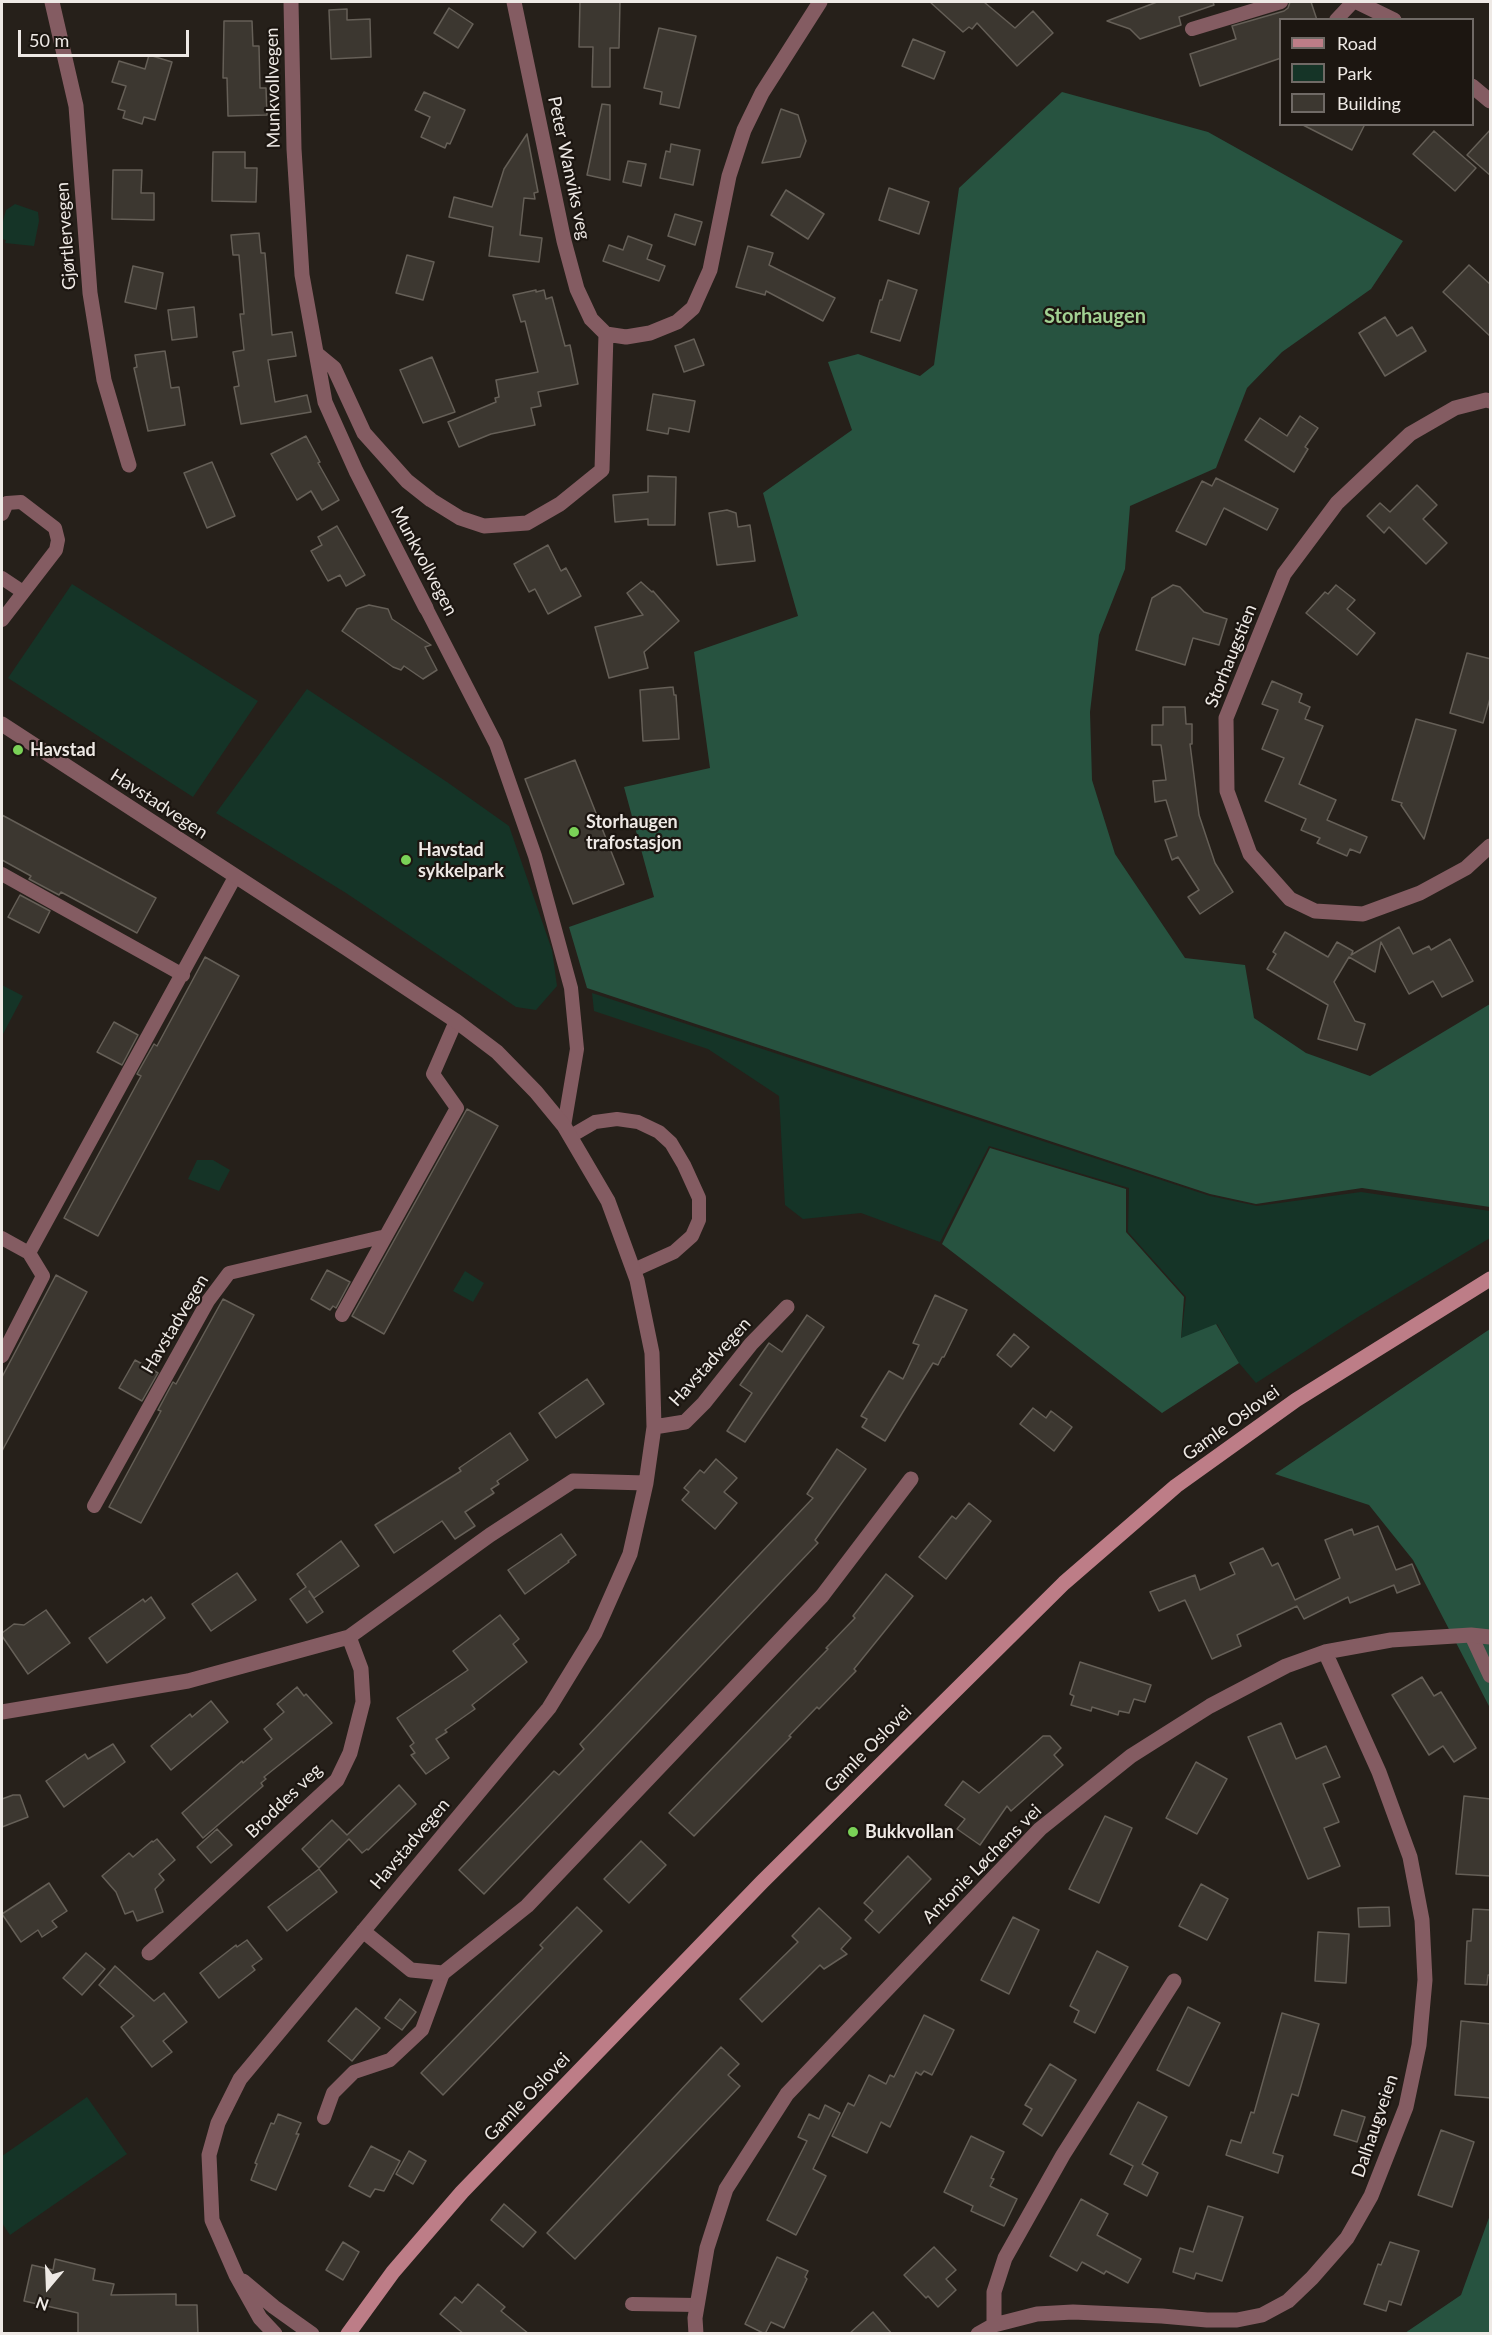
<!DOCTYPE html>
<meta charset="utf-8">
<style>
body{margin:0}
#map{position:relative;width:1492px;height:2335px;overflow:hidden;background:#26201a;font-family:Lato,sans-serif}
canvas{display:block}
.frame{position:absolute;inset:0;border:3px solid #eee9e5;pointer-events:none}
.legend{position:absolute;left:1279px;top:18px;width:195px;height:108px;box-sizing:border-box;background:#1c1611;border:2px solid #706a66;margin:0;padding:8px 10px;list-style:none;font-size:18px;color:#eee9e5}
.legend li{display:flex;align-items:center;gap:12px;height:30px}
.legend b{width:30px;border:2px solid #706a66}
.north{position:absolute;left:18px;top:2257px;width:60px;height:60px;-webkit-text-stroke:4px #1c1611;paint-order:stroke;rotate:199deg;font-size:16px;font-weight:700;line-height:24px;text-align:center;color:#eee9e5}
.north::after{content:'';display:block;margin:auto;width:21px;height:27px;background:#eee9e5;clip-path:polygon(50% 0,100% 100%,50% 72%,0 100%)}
.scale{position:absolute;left:18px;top:30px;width:171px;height:27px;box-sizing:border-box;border:3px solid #eee9e5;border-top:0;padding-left:8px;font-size:18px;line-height:21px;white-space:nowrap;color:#eee9e5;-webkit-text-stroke:4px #1c1611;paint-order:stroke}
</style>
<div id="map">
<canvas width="1492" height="2335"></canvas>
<div class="frame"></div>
<ul class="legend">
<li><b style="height:8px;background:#bd7d87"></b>Road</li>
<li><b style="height:16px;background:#153427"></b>Park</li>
<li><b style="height:16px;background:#3c3730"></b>Building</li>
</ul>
<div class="north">N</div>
<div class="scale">50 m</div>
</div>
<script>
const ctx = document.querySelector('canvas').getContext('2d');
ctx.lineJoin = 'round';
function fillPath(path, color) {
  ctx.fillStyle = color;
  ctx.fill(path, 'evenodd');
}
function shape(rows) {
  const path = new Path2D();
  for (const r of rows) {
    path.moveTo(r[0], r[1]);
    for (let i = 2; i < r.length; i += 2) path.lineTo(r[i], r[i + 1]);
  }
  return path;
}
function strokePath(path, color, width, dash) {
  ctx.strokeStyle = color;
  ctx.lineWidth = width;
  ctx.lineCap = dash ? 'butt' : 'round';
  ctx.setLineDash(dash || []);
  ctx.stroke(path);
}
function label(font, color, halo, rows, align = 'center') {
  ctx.font = font + ' Lato,sans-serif';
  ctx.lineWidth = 4.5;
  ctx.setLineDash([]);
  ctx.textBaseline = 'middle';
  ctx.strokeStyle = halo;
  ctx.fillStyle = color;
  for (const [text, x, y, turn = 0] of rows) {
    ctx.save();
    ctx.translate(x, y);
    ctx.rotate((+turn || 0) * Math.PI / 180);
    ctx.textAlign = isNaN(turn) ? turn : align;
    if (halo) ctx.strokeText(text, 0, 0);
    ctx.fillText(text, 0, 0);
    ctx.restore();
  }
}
fillPath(shape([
 [15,204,38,212,39,221,34,246,5,243,6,240,2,239,2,225,6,210],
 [72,584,258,701,193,797,8,678],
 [307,689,447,782,509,826,552,950,557,986,536,1010,516,1007,346,893,216,813],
 [2,985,23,996,2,1036],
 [592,993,1210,1196,1257,1206,1361,1192,1490,1211,1490,1238,1358,1317,1256,1383,1239,1363,1217,1324,1181,1339,1186,1297,1128,1232,1129,1188,989,1146,940,1242,861,1213,803,1219,785,1205,779,1096,708,1049,594,1011],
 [197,1160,213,1160,230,1170,219,1191,188,1179],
 [465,1271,484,1283,473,1302,453,1291],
 [87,2097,127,2154,10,2235,2,2223,2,2156]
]), '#153427');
fillPath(shape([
 [1062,92,1208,132,1403,241,1371,289,1282,352,1247,388,1216,468,1130,506,1125,569,1099,635,1090,712,1092,780,1115,854,1185,958,1245,965,1254,1018,1306,1053,1370,1076,1490,1004,1490,1207,1362,1188,1256,1204,1210,1194,587,988,569,927,654,897,624,787,710,768,694,652,798,616,763,493,852,430,828,362,858,354,920,376,934,365,959,188],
 [990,1148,1126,1189,1126,1232,1184,1297,1181,1338,1216,1324,1239,1363,1162,1413,942,1244],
 [1490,1329,1490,1708,1413,1560,1369,1505,1275,1474],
 [1490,2215,1490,2333,1405,2333,1461,2295]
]), '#275340');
const building = shape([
 [580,2,620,2,619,48,610,48,610,87,592,87,593,47,579,47,580,2],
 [930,2,984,2,1015,28,1033,11,1053,33,1017,66,977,23,972,29,969,27,963,32,930,2],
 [1157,2,1213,2,1214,5,1179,17,1181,25,1140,39,1130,29,1107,21,1157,2],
 [1290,2,1311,2,1317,20,1281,20,1281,58,1200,86,1190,54,1236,39,1232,26,1284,11,1288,8,1290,2],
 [449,8,473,24,458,48,434,33,449,8],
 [347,9,347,20,370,19,371,57,331,59,329,10,347,9],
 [224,21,252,21,253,46,259,46,260,88,266,88,267,115,228,116,227,78,223,78,224,21],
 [659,28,696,36,679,108,660,104,662,92,644,88,659,28],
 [913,39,945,52,934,79,902,66,913,39],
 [149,55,172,62,155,120,144,117,142,124,123,118,125,111,118,109,126,86,112,82,119,61,145,69,149,55],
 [424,92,465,110,450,144,447,143,445,148,421,137,430,117,415,110,424,92],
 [602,104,610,105,610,180,587,175,602,104],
 [781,109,798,115,806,141,800,157,762,163,781,109],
 [1301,124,1365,124,1352,150,1301,124],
 [1491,129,1491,176,1467,155,1491,129],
 [1434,131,1476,168,1455,191,1413,154,1434,131],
 [527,134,538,192,534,193,535,199,524,198,520,235,542,238,539,262,489,256,493,227,449,217,454,197,492,207,504,169,527,134],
 [671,144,700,150,693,185,660,178,666,151,670,152,671,144],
 [213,152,245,152,245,168,257,168,256,202,212,201,213,152],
 [628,161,646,164,641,186,623,182,628,161],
 [113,170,142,170,141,193,154,193,154,220,112,219,113,170],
 [889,188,929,202,919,234,879,220,889,188],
 [786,190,824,214,808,239,771,215,786,190],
 [675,214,702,222,695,245,668,236,675,214],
 [259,233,261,253,265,253,272,335,292,332,296,356,268,360,275,402,307,395,311,412,241,424,234,387,239,386,233,352,244,350,240,314,244,314,239,255,233,255,231,235,259,233],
 [628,236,652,245,647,259,665,266,659,281,603,261,609,245,623,250,628,236],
 [748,246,773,253,769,265,835,298,823,321,766,291,765,295,736,287,748,246],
 [407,255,434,262,423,300,396,293,407,255],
 [1469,265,1491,285,1491,337,1443,292,1469,265],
 [133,266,163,273,156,309,125,302,133,266],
 [888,280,917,290,900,341,871,332,880,300,882,300,888,280],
 [536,290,536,292,544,290,546,299,552,297,565,346,570,345,578,384,538,392,541,406,531,408,535,425,491,434,459,447,448,422,496,402,495,398,499,397,496,380,538,372,525,321,521,322,513,295,536,290],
 [194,307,197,337,172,340,168,310,194,307],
 [1385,317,1397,336,1412,327,1426,351,1385,376,1359,333,1385,317],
 [694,339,704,365,684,372,675,346,694,339],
 [165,351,171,388,179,387,185,425,148,431,134,368,137,367,135,355,165,351],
 [432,357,455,412,423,423,400,370,432,357],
 [653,394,695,401,689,432,669,428,668,434,647,430,653,394],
 [1300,416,1318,428,1305,447,1308,449,1294,472,1245,440,1260,418,1287,436,1300,416],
 [306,436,320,462,318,463,339,500,322,510,311,491,297,500,271,454,306,436],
 [212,462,235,516,207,528,184,473,212,462],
 [648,476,676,477,675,525,648,525,648,519,615,522,613,495,648,492,648,476],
 [1216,478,1278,509,1267,530,1224,508,1206,545,1176,531,1202,481,1212,486,1216,478],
 [1417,485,1437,505,1423,519,1447,543,1426,564,1389,527,1384,533,1367,516,1380,503,1390,512,1417,485],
 [727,510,736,513,738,527,750,525,755,561,717,565,709,513,727,510],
 [337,526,365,575,346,586,340,575,328,581,311,551,322,545,318,537,337,526],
 [548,545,561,571,566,568,581,596,548,614,535,589,529,592,514,564,548,545],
 [641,582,652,592,653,591,679,621,644,652,648,668,609,678,595,627,643,615,627,593,641,582],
 [1173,585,1180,587,1204,612,1227,619,1219,645,1193,638,1185,665,1136,650,1152,598,1173,585],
 [1336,585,1355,600,1347,609,1375,633,1357,655,1306,613,1325,592,1328,594,1336,585],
 [369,605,388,609,392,619,431,645,425,647,437,670,423,679,404,666,401,670,393,667,342,631,357,609,369,605],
 [1467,653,1491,659,1491,695,1483,723,1450,713,1467,653],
 [1272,681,1302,694,1299,702,1310,707,1305,719,1323,726,1299,784,1336,800,1327,820,1367,837,1360,853,1350,849,1347,856,1317,843,1320,838,1301,830,1306,819,1265,801,1284,758,1262,749,1278,710,1262,704,1272,681],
 [673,687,674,695,676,695,679,739,643,741,640,690,673,687],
 [1163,707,1185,707,1186,724,1192,724,1192,744,1190,744,1199,815,1215,863,1233,892,1200,914,1188,897,1199,890,1178,857,1172,860,1165,840,1177,836,1166,800,1155,802,1153,781,1166,780,1161,745,1152,745,1152,725,1163,725,1163,707],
 [1416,719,1456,730,1424,839,1401,805,1402,803,1392,800,1416,719],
 [575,760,624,884,573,904,525,779,575,760],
 [2,815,156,898,137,933,61,892,59,895,29,879,31,876,2,860,2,815],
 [20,895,50,911,39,933,8,917,20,895],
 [1399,927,1413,954,1429,946,1431,950,1450,939,1473,981,1442,997,1433,981,1409,994,1381,942,1375,972,1349,957,1334,982,1355,1021,1365,1024,1357,1050,1318,1039,1328,1005,1267,969,1276,954,1273,952,1285,932,1328,957,1337,942,1353,951,1351,955,1399,927],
 [205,957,239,976,98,1236,64,1218,141,1076,137,1074,154,1044,157,1046,205,957],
 [114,1022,138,1035,122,1065,97,1052,114,1022],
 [467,1109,498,1126,384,1334,352,1316,467,1109],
 [327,1270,350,1282,336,1308,333,1306,330,1310,311,1299,327,1270],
 [56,1275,87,1292,2,1451,2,1377,56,1275],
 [935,1295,967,1310,944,1357,942,1357,938,1365,933,1363,885,1441,862,1427,867,1419,861,1416,889,1371,903,1379,919,1345,913,1343,935,1295],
 [223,1299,254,1315,141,1523,109,1507,161,1411,158,1410,173,1382,176,1384,223,1299],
 [807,1315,824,1327,745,1442,727,1431,752,1393,740,1385,769,1343,782,1352,807,1315],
 [1014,1334,1029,1347,1011,1367,997,1355,1014,1334],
 [135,1360,158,1373,142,1401,119,1388,135,1360],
 [587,1379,604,1404,556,1438,539,1413,587,1379],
 [1033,1408,1046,1418,1051,1411,1072,1427,1054,1451,1020,1424,1033,1408],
 [510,1433,528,1460,497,1481,499,1484,491,1489,494,1493,465,1512,475,1526,455,1539,442,1521,394,1553,375,1525,461,1471,459,1468,510,1433],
 [837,1449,866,1469,815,1540,818,1543,484,1894,459,1870,554,1771,559,1775,584,1749,580,1744,813,1498,807,1494,837,1449],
 [716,1459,737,1478,724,1492,737,1503,715,1529,682,1500,689,1492,684,1488,700,1470,704,1473,716,1459],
 [969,1503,991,1521,946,1579,919,1557,952,1516,956,1519,969,1503],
 [1378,1526,1396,1570,1412,1564,1420,1584,1397,1593,1394,1585,1350,1603,1348,1597,1304,1619,1297,1606,1237,1635,1241,1646,1212,1659,1185,1600,1159,1611,1150,1592,1195,1575,1200,1590,1235,1574,1230,1563,1263,1548,1272,1566,1278,1563,1295,1600,1340,1578,1325,1540,1352,1529,1354,1535,1378,1526],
 [561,1534,576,1555,568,1561,569,1562,525,1594,508,1570,561,1534],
 [341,1541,359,1566,314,1598,309,1591,323,1612,307,1623,290,1599,306,1587,297,1574,341,1541],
 [237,1573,256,1600,211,1631,192,1604,237,1573],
 [886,1574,913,1596,854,1669,856,1671,819,1709,817,1707,789,1736,791,1737,694,1836,669,1813,828,1649,826,1648,855,1618,853,1616,886,1574],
 [151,1597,165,1618,107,1663,89,1638,143,1599,145,1602,151,1597],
 [46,1610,70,1643,28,1674,2,1636,2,1633,14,1624,24,1625,46,1610],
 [500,1615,519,1639,513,1644,527,1662,472,1705,475,1709,445,1730,447,1732,436,1739,449,1758,426,1774,411,1755,415,1753,410,1746,414,1743,397,1718,468,1670,453,1651,500,1615],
 [1080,1662,1151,1685,1145,1702,1134,1699,1129,1713,1119,1711,1118,1715,1092,1707,1091,1711,1071,1705,1074,1696,1070,1694,1080,1662],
 [1422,1677,1434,1696,1441,1692,1476,1748,1454,1762,1443,1746,1429,1755,1392,1695,1422,1677],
 [297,1687,304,1696,306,1694,332,1723,264,1777,266,1779,261,1783,263,1786,203,1838,182,1813,242,1761,243,1763,272,1739,264,1729,284,1712,277,1704,297,1687],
 [211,1701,228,1722,171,1770,151,1746,190,1714,192,1717,211,1701],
 [1281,1723,1296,1759,1326,1746,1340,1777,1323,1784,1339,1822,1324,1828,1340,1866,1308,1879,1248,1737,1281,1723],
 [1043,1736,1050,1736,1061,1748,1054,1755,1063,1765,1011,1811,1007,1806,980,1845,957,1829,965,1819,945,1805,963,1781,979,1793,1043,1736],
 [113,1744,125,1762,64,1807,46,1781,85,1754,88,1759,113,1744],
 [1196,1762,1227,1779,1197,1834,1166,1818,1196,1762],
 [399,1785,416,1804,368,1850,367,1849,362,1853,349,1839,319,1868,302,1849,332,1820,347,1835,399,1785],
 [13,1795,20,1795,28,1817,2,1827,2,1799,13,1795],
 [1464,1796,1491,1799,1491,1876,1456,1874,1464,1796],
 [1105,1816,1132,1828,1099,1903,1069,1889,1105,1816],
 [217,1829,232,1845,211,1863,197,1847,217,1829],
 [157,1839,175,1860,159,1874,164,1880,155,1889,163,1912,137,1921,133,1911,125,1914,116,1892,102,1876,129,1853,133,1857,152,1841,153,1842,157,1839],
 [641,1841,666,1865,629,1903,604,1879,641,1841],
 [908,1856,931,1879,879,1933,865,1920,873,1911,864,1903,908,1856],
 [319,1869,337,1892,287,1931,268,1907,319,1869],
 [49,1883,67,1911,52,1921,57,1927,42,1937,38,1930,21,1942,2,1914,49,1883],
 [1201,1884,1228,1899,1207,1940,1179,1926,1201,1884],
 [577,1907,602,1931,443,2095,421,2073,543,1948,540,1945,577,1907],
 [1389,1907,1390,1926,1359,1927,1358,1908,1389,1907],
 [819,1908,851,1938,841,1949,847,1954,824,1969,820,1965,762,2022,740,1999,798,1942,792,1936,819,1908],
 [1473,1909,1491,1910,1491,1975,1488,1975,1487,1985,1465,1984,1467,1941,1471,1941,1473,1909],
 [1013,1917,1039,1930,1009,1994,981,1980,1013,1917],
 [1318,1932,1349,1934,1346,1983,1315,1981,1318,1932],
 [247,1940,262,1959,252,1966,255,1970,219,1998,200,1973,236,1945,237,1947,247,1940],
 [1097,1951,1128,1967,1095,2033,1074,2022,1079,2011,1070,2006,1097,1951],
 [86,1953,105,1969,82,1995,63,1978,86,1953],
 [115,1966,154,2001,164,1993,187,2022,163,2041,172,2052,152,2067,121,2027,134,2016,99,1985,115,1966],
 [400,1999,416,2012,402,2030,385,2018,400,1999],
 [1188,2007,1220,2023,1189,2086,1157,2070,1188,2007],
 [356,2008,380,2028,352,2061,328,2041,356,2008],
 [1282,2013,1319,2024,1298,2096,1292,2094,1273,2153,1283,2156,1278,2173,1226,2155,1231,2140,1241,2143,1251,2112,1254,2113,1282,2013],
 [924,2015,954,2030,932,2075,924,2071,921,2075,916,2072,890,2127,881,2122,867,2153,832,2136,848,2103,854,2106,869,2075,886,2084,890,2075,894,2077,924,2015],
 [1461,2021,1491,2024,1491,2098,1455,2095,1461,2021],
 [721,2047,739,2064,728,2075,740,2086,575,2259,547,2233,721,2047],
 [1050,2064,1076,2080,1042,2136,1023,2124,1032,2109,1025,2105,1050,2064],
 [1138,2102,1167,2117,1142,2164,1158,2173,1147,2196,1124,2184,1133,2166,1110,2154,1138,2102],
 [825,2105,840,2113,813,2169,826,2176,796,2235,767,2220,807,2141,798,2137,809,2114,819,2119,825,2105],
 [1342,2110,1365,2117,1357,2142,1334,2135,1342,2110],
 [278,2114,301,2123,296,2134,299,2134,276,2190,251,2180,257,2164,255,2163,271,2123,274,2124,278,2114],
 [1441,2130,1474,2142,1452,2207,1418,2195,1441,2130],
 [971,2136,1004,2152,991,2178,994,2179,990,2186,1017,2199,1004,2226,971,2211,973,2206,944,2192,971,2136],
 [371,2146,400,2161,384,2191,375,2189,370,2197,349,2186,371,2146],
 [409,2151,426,2161,413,2184,396,2174,409,2151],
 [1081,2199,1108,2214,1097,2235,1141,2259,1128,2283,1106,2271,1104,2274,1082,2262,1077,2271,1050,2256,1081,2199],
 [504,2204,536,2232,523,2247,491,2220,504,2204],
 [1208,2206,1243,2217,1222,2281,1196,2273,1194,2279,1173,2272,1180,2248,1193,2252,1208,2206],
 [343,2242,359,2252,343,2280,326,2270,343,2242],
 [1390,2242,1419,2251,1401,2305,1389,2301,1386,2311,1364,2304,1378,2264,1381,2265,1390,2242],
 [934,2247,956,2270,946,2279,956,2290,938,2307,928,2296,926,2298,904,2275,934,2247],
 [777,2257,808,2271,805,2277,807,2279,784,2328,771,2322,765,2334,745,2324,777,2257],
 [55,2259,95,2269,93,2280,114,2284,111,2295,176,2294,176,2305,197,2305,198,2334,78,2334,78,2313,24,2301,32,2265,53,2270,55,2259],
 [478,2284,505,2307,501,2311,529,2334,464,2334,440,2314,455,2297,462,2303,478,2284],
 [873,2312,892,2334,849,2334,873,2312]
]);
fillPath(building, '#3c3730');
strokePath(building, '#655f57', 1.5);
strokePath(shape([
 [1336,20,1353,2],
 [1192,29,1281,2],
 [2,514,7,503,21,502,55,528,58,540,56,550,2,620],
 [2,578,23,592],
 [426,608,496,744,535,856,571,988,577,1049,564,1126],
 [2,874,183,975],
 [571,1136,595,1122,617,1119,638,1122,659,1132,671,1143,684,1165,699,1198,699,1220,692,1236,674,1252,634,1270],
 [2,1238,29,1253],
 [342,1315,457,1108,433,1074,456,1021],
 [2,1356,43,1276,29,1253,235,877],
 [94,1506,208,1301,229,1273,386,1236],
 [1471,1635,1490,1676],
 [324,2118,333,2093,354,2072,390,2060,422,2030,443,1973],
 [632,2304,697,2305]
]), '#845c62', 14);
strokePath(shape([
 [52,2,76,106,90,293,104,380,129,465],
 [291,2,294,149,302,275,325,402,356,471,426,608],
 [514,2,564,241,577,289,591,319,606,334],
 [1357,2,1394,20],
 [1472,86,1490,101],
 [606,334,626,337,650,333,677,322,693,308,710,270,729,176,744,130,762,93,820,2],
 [317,354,334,368,364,433,407,481,431,500,460,518,484,526,527,523,560,504,602,470,606,334],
 [1490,401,1486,400,1455,408,1410,434,1337,503,1284,574,1226,718,1227,791,1250,854,1290,899,1315,911,1363,914,1420,893,1466,868,1490,846],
 [2,724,346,948,456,1021,497,1052,536,1092,564,1126,608,1201,637,1280,652,1353,654,1427,646,1483,630,1554,595,1633,549,1708,240,2079,218,2123,209,2155,212,2220,236,2275,260,2318,275,2334],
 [654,1427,685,1422,704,1403,751,1344,787,1307],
 [2,1712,188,1681,349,1637,490,1535,573,1481,646,1483],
 [363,1931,411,1970,443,1973,527,1906,822,1596,911,1479],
 [149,1953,337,1780,350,1753,363,1702,361,1669,349,1637],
 [243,2281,274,2307,312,2334],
 [994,2325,994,2292,1005,2258,1063,2155,1174,1981],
 [696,2334,695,2318,707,2248,726,2189,787,2094,1040,1829,1131,1756,1210,1706,1286,1666,1325,1652,1391,1640,1471,1635,1490,1637],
 [978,2334,994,2325,1037,2314,1073,2312,1162,2316,1207,2320,1237,2320,1262,2315,1288,2301,1312,2278,1347,2238,1371,2196,1406,2107,1419,2045,1425,1980,1422,1920,1410,1857,1379,1772,1325,1652]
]), '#845c62', 15);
strokePath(shape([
 [348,2334,393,2272,462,2192,762,1882,1064,1583,1176,1486,1296,1400,1490,1279]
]), '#bd7d87', 15);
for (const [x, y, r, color] of [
 [18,750,6,"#7ad157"],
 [574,832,6,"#7ad157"],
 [406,860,6,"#7ad157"],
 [853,1832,6,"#7ad157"]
]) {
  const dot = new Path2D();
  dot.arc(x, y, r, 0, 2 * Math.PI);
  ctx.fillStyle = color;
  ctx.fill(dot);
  strokePath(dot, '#1c1611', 2);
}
label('18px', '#eee9e5', '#1c1611', [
 ["Munkvollvegen",273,88,-91],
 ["Peter Wanviks veg",569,168,78],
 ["Gjørtlervegen",66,236,-94],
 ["Munkvollvegen",424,561,62],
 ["Storhaugstien",1231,656,-68],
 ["Havstadvegen",159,804,33],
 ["Havstadvegen",175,1324,-59],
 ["Havstadvegen",710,1362,-48],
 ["Gamle Oslovei",1231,1423,-36],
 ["Gamle Oslovei",868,1749,-45],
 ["Broddes veg",284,1801,-44],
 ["Havstadvegen",410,1844,-50],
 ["Antonie Løchens vei",982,1864,-45],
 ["Gamle Oslovei",527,2097,-46],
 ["Dalhaugveien",1375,2126,-71]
]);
label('bold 18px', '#eee9e5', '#1c1611', [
 ["Havstad",30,750],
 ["Storhaugen",586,822],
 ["trafostasjon",586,843],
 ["Havstad",418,850],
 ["sykkelpark",418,871],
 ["Bukkvollan",865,1832]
], 'left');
label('bold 20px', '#a2d192', '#1c1611', [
 ["Storhaugen",1095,317]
]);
</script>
